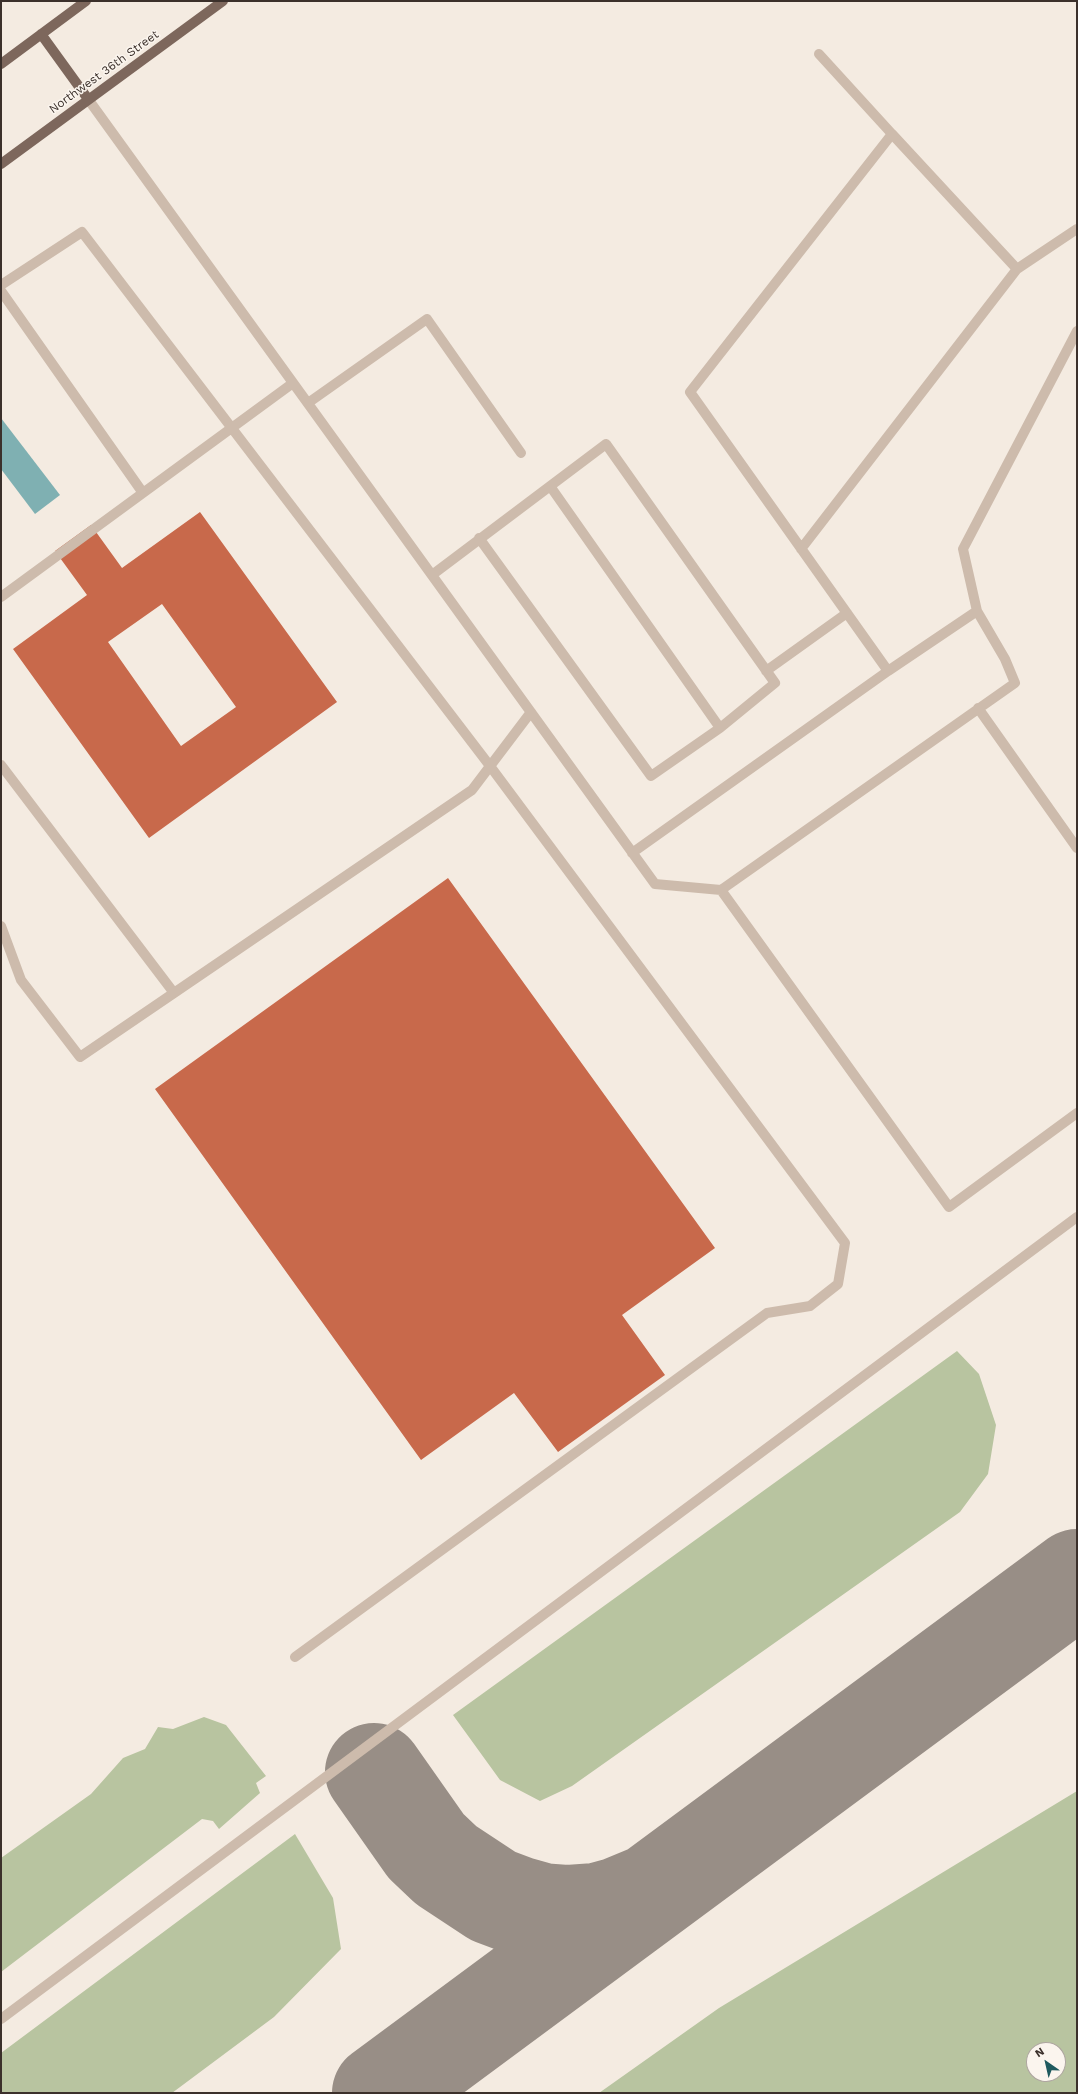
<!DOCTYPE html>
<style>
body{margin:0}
#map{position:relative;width:1078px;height:2094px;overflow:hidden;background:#f4ebe1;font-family:"Work Sans",sans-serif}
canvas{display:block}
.frame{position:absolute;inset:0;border:2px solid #3b302b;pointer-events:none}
.north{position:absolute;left:1026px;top:2042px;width:40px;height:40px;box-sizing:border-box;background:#fbf5ee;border:1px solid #aea6a0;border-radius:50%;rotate:326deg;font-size:11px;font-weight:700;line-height:16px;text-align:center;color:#3b302b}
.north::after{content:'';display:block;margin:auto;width:14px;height:18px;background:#1f5a5e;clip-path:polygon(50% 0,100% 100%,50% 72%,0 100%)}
</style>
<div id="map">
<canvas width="1078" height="2094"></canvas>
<div class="frame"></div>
<div class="north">N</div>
</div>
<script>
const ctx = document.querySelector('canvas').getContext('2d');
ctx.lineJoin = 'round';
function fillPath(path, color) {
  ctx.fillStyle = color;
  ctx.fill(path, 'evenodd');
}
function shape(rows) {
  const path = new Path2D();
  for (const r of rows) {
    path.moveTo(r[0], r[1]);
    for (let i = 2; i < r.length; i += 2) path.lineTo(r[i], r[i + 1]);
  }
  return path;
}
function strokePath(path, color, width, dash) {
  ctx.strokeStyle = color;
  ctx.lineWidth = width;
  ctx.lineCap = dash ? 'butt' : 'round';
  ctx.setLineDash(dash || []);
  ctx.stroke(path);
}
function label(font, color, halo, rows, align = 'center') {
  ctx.font = font + ' "Work Sans",sans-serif';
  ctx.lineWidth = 3;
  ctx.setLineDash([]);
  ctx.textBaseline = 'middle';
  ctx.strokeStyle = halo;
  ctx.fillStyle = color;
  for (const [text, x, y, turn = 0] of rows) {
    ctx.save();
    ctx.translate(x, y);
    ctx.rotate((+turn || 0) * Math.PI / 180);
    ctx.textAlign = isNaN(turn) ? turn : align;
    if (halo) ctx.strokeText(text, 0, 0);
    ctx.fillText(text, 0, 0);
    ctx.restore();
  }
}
fillPath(shape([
 [957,1351,979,1374,996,1425,988,1474,960,1512,572,1786,540,1801,500,1780,453,1715],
 [204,1717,226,1725,266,1776,256,1783,260,1793,219,1829,213,1821,202,1819,1,1972,1,1858,91,1794,123,1758,145,1749,158,1727,173,1729],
 [1077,1791,1077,2093,599,2093,719,2008],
 [1034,2050,1058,2050,1058,2074,1034,2074],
 [295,1834,333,1898,341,1949,274,2017,172,2093,1,2093,1,2053]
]), '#b8c4a0');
fillPath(shape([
 [1,418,60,495,35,514,1,469]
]), '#7fb0b2');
strokePath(shape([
 [374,1772,426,1846,446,1865,493,1896,517,1905,542,1912,569,1914,597,1912,619,1906,648,1894],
 [381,2093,1077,1578]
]), '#988e86', 98);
fillPath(shape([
 [200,512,337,702,149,838,13,649,87,595,55,551,91,525,122,568],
 [162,604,236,707,181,746,108,642],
 [448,878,715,1248,622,1315,665,1375,558,1452,514,1393,421,1460,155,1089]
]), '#c8694b');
strokePath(shape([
 [819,54,892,134],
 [88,99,655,884,721,890,1015,683,1005,659,977,611,888,671,632,853],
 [1,285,82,232,490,766,845,1243,838,1284,810,1306,767,1313,295,1657],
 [1,291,143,493],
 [308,403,427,319,521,453],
 [479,538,651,776,720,728,550,486],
 [801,549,1017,269],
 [432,575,606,444,775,683,720,728],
 [1,597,293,383],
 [977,611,963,549,1077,331],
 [766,671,847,613],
 [888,671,690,392,892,134,1017,269,1077,229],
 [978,708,1077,848],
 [1,765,174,993],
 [721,890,949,1207,1077,1113],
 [1,926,21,980,80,1057,472,790,531,712],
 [1,2019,1077,1217]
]), '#cdbbac', 10);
strokePath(shape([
 [41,34,88,99],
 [1,64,86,1],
 [1,164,223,1]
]), '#7d675c', 10);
label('12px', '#3b302b', '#fbf5ee', [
 ["Northwest 36th Street",104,72,-36]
]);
</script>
